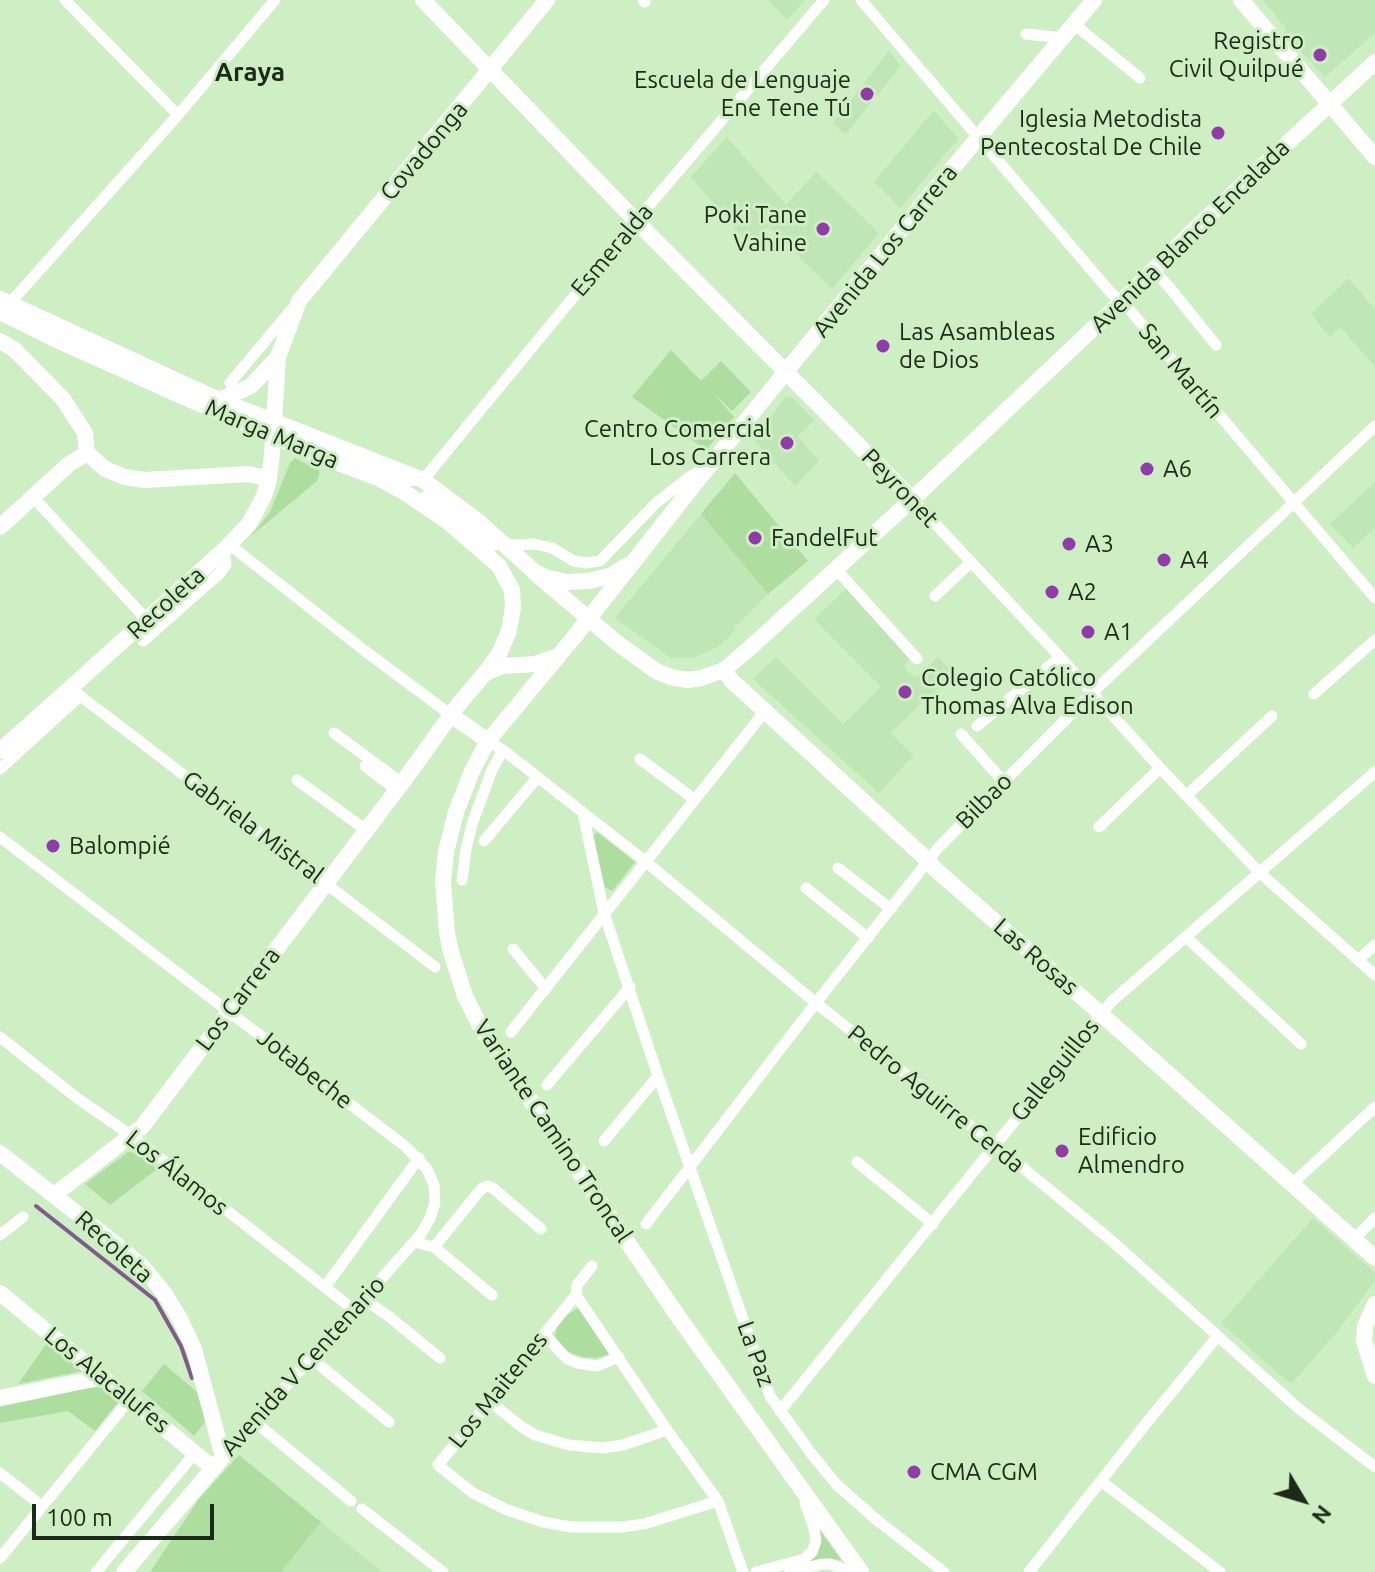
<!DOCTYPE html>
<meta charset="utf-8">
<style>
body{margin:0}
#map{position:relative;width:1375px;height:1572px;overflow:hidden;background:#ceeec3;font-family:Ubuntu,sans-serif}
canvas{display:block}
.north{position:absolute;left:1263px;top:1460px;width:80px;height:80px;-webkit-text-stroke:6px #ceeec3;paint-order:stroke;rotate:128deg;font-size:22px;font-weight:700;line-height:32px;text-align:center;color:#1d2919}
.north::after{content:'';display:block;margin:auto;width:28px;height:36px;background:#1d2919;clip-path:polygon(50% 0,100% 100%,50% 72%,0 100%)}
.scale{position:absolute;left:32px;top:1504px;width:182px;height:36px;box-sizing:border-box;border:4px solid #1d2919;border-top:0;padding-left:10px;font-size:24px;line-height:28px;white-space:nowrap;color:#1d2919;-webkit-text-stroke:6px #ceeec3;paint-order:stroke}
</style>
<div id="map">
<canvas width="1375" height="1572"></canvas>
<div class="north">N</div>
<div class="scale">100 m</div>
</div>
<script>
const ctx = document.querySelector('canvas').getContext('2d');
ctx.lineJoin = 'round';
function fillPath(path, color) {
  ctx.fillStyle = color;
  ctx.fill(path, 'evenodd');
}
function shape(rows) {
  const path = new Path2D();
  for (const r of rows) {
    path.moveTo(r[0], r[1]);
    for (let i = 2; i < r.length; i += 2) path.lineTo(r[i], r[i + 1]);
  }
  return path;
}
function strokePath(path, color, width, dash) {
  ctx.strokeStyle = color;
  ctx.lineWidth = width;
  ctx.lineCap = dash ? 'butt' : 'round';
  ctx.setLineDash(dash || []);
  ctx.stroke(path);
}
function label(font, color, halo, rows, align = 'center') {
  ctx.font = font + ' Ubuntu,sans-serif';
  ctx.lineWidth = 6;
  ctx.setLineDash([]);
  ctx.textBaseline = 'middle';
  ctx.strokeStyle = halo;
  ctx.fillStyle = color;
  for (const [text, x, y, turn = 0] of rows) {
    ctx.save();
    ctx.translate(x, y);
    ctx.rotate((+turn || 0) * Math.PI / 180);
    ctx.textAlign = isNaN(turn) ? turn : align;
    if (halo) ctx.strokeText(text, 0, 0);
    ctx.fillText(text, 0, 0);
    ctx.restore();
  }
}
fillPath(shape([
 [768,0,805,0,787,20],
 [1263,0,1375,0,1375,33,1325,77,1283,33,1286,29],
 [889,51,901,66,845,135,833,123],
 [934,110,958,139,900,208,874,182],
 [727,137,786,205,816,172,879,233,832,289,768,226,750,246,691,177],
 [1348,278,1375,309,1375,367,1340,327,1329,336,1311,314],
 [786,397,792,397,814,421,797,436,819,461,795,486,753,439],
 [1375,482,1375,528,1353,548,1330,524],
 [701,514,768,594,733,629,736,630,721,645,694,658,671,658,615,618],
 [847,588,910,658,904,667,915,678,938,657,953,674,890,733,914,755,879,793,753,679,776,657,843,724,881,687,814,619],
 [1313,1218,1374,1272,1375,1281,1337,1332,1293,1382,1288,1382,1221,1323],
 [321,1522,339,1537,383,1572,281,1572]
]), '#c1e6b5');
fillPath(shape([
 [671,350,701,381,721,361,751,392,732,411,713,393,734,417,706,450,632,397],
 [295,458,320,471,317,481,251,536,270,512,290,463],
 [735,473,808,561,768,594,701,514],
 [597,832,635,862,612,891,605,887,593,836],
 [128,1152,137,1153,157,1169,110,1205,85,1184],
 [580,1307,610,1352,607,1355,597,1358,582,1357,566,1351,555,1336,558,1324,565,1316],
 [47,1343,82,1371,18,1384],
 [164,1364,197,1392,206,1421,194,1436,142,1391],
 [101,1387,118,1402,95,1431,68,1411,0,1423,0,1407,88,1388],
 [239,1455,321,1522,281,1572,150,1572,199,1499],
 [819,1529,841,1560,824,1559,808,1563]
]), '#aede9f');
strokePath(shape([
 [36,1206,155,1300,181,1346,192,1378]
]), '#825b8d', 4);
strokePath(shape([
 [65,0,178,115],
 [643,0,645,2],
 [861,0,1111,293,1129,309,1375,598],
 [1074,24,1140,78],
 [1026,34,1062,38],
 [1153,270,1170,288,1216,345],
 [10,303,178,115,275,0],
 [230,383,291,310],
 [392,481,423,480,636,221,824,0],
 [33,497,147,620],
 [912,499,1060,657,1160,768,1260,873,1375,975],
 [230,545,365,651,451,715],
 [505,545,534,544,552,548,574,561,586,563,600,561,655,504,689,477,702,470],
 [836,569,917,659],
 [935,596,971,562],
 [143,641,219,574,226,565,224,550],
 [70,688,435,967],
 [1314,694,1375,640],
 [977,726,1060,657],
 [334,733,402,783],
 [961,734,1003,781],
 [488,741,503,750,645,861,816,1003,995,1145,1112,1241,1298,1408,1375,1467],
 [640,759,694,799],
 [365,766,396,790],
 [0,769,80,696],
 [297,780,366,830],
 [1186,796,1272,716],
 [583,813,604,913,658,1076,770,1396,810,1452,837,1485,878,1521,944,1572],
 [1099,827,1160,768],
 [0,837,405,1146,427,1169,434,1185,435,1203,430,1218,421,1234,223,1457],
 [484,841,537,778],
 [838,868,891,909],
 [462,880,466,849,472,824,492,770,503,750],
 [806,888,868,938],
 [1186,937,1301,1044],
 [513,949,546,989],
 [1358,960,1375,945],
 [511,1032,765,711],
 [0,1037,77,1098,132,1136,354,1310],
 [547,1085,630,987],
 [604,1141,658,1076],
 [857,1162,933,1224],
 [1291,1185,1375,1107],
 [646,1224,808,1013,939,847,1092,693,1375,426],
 [0,1235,23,1217],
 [1353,1240,1375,1218],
 [414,1242,434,1247,492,1295],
 [434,1247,482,1188,488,1186,494,1189,541,1229],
 [592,1266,577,1285,576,1295,438,1465,473,1493,505,1509,543,1522,571,1527,622,1527,644,1524,718,1501],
 [325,1287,419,1158],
 [576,1295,667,1430,718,1501,743,1572],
 [363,1299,387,1315,440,1358],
 [544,1334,567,1359,577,1363,597,1366,619,1357],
 [311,1358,389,1422],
 [489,1401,522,1427,535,1435,569,1445,602,1448,623,1445,667,1430],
 [780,1411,1111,1002,1375,772],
 [255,1422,351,1501],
 [0,1473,42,1506],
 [1101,1481,1220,1572],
 [362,1509,443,1572],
 [0,1558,130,1399],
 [96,1572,195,1453],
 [756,1572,804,1559,812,1552,816,1541,814,1528,805,1503],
 [790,1572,822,1564,831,1564,849,1572],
 [1029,1572,1148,1421,1217,1337]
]), '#fff', 11);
strokePath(shape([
 [423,0,636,221,912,499],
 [1241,0,1375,157],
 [0,341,15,350,63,399,85,433,87,453,105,469,125,477,145,480,249,474,269,479],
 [427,498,494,543],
 [0,527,69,464,87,453],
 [535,573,616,642,656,671,671,677,688,680,701,678,724,670,751,647,920,492,1121,302,1202,222,1375,62],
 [724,670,731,680,922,855,935,869,1100,1013,1375,1258],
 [0,751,224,550,249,524,264,496,269,479,272,454,278,357,299,301,547,0],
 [0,1153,117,1245,143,1267,164,1293,179,1317,194,1349,223,1457,124,1572],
 [54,1195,142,1127,402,783,451,715],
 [0,1293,213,1468],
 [1375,1304,1365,1326,1364,1341,1375,1376],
 [0,1398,103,1377]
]), '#fff', 16);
strokePath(shape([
 [0,299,219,400,423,480,479,522,535,572,545,577,567,582,589,581,612,575,626,566],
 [0,312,61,342,177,394,314,454,378,478,404,492,447,521,499,566,512,590,513,607,509,631,499,654,485,673],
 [219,400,251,386,278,357],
 [488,741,451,715,458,705,485,673,502,666,535,664,558,656],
 [861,1572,682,1322,481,1028,465,996,451,952,447,933,443,881,446,852,456,812,472,771,488,741,575,636,697,481,924,202,1094,0]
]), '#fff', 16);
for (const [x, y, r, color] of [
 [1320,55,8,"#913ba9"],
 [867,94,8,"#913ba9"],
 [1218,133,8,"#913ba9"],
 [823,229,8,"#913ba9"],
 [883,346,8,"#913ba9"],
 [787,443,8,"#913ba9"],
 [1147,469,8,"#913ba9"],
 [755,538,8,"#913ba9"],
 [1069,544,8,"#913ba9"],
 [1164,560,8,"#913ba9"],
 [1052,592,8,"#913ba9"],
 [1088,632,8,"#913ba9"],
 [905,692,8,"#913ba9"],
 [53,846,8,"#913ba9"],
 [1062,1151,8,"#913ba9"],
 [914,1472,8,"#913ba9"]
]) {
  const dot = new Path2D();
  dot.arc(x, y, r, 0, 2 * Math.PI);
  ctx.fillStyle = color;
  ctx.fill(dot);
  strokePath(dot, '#ceeec3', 3);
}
label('24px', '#1d2919', '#ceeec3', [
 ["Registro",1304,41,"right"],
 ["Civil Quilpué",1304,69,"right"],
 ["Escuela de Lenguaje",851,80,"right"],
 ["Ene Tene Tú",851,108,"right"],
 ["Iglesia Metodista",1202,119,"right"],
 ["Pentecostal De Chile",1202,147,"right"],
 ["Poki Tane",807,215,"right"],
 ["Vahine",807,243,"right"],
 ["Las Asambleas",899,332],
 ["de Dios",899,360],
 ["Centro Comercial",771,429,"right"],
 ["Los Carrera",771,457,"right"],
 ["A6",1163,469],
 ["FandelFut",771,538],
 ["A3",1085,544],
 ["A4",1180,560],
 ["A2",1068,592],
 ["A1",1104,632],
 ["Colegio Católico",921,678],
 ["Thomas Alva Edison",921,706],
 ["Balompié",69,846],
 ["Edificio",1078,1137],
 ["Almendro",1078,1165],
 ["CMA CGM",930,1472]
], 'left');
label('24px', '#1d2919', '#ceeec3', [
 ["Covadonga",424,151,-50],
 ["Avenida Blanco Encalada",1190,236,-44],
 ["Esmeralda",612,250,-50],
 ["Avenida Los Carrera",885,251,-51],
 ["San Martín",1181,371,50],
 ["Marga Marga",272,434,23],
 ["Peyronet",900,488,46],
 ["Recoleta",166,603,-42],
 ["Bilbao",984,801,-45],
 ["Gabriela Mistral",253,827,37],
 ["Las Rosas",1036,957,41],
 ["Los Carrera",238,999,-53],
 ["Jotabeche",305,1069,38],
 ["Galleguillos",1055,1070,-51],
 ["Pedro Aguirre Cerda",936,1099,39],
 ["Variante Camino Troncal",553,1131,56],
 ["Los Álamos",177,1173,38],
 ["Recoleta",114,1247,42],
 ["La Paz",756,1354,70],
 ["Avenida V Centenario",303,1366,-48],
 ["Los Alacalufes",107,1380,39],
 ["Los Maitenes",498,1390,-51]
]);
label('bold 26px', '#1d2919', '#ceeec3', [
 ["Araya",250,72]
]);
</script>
